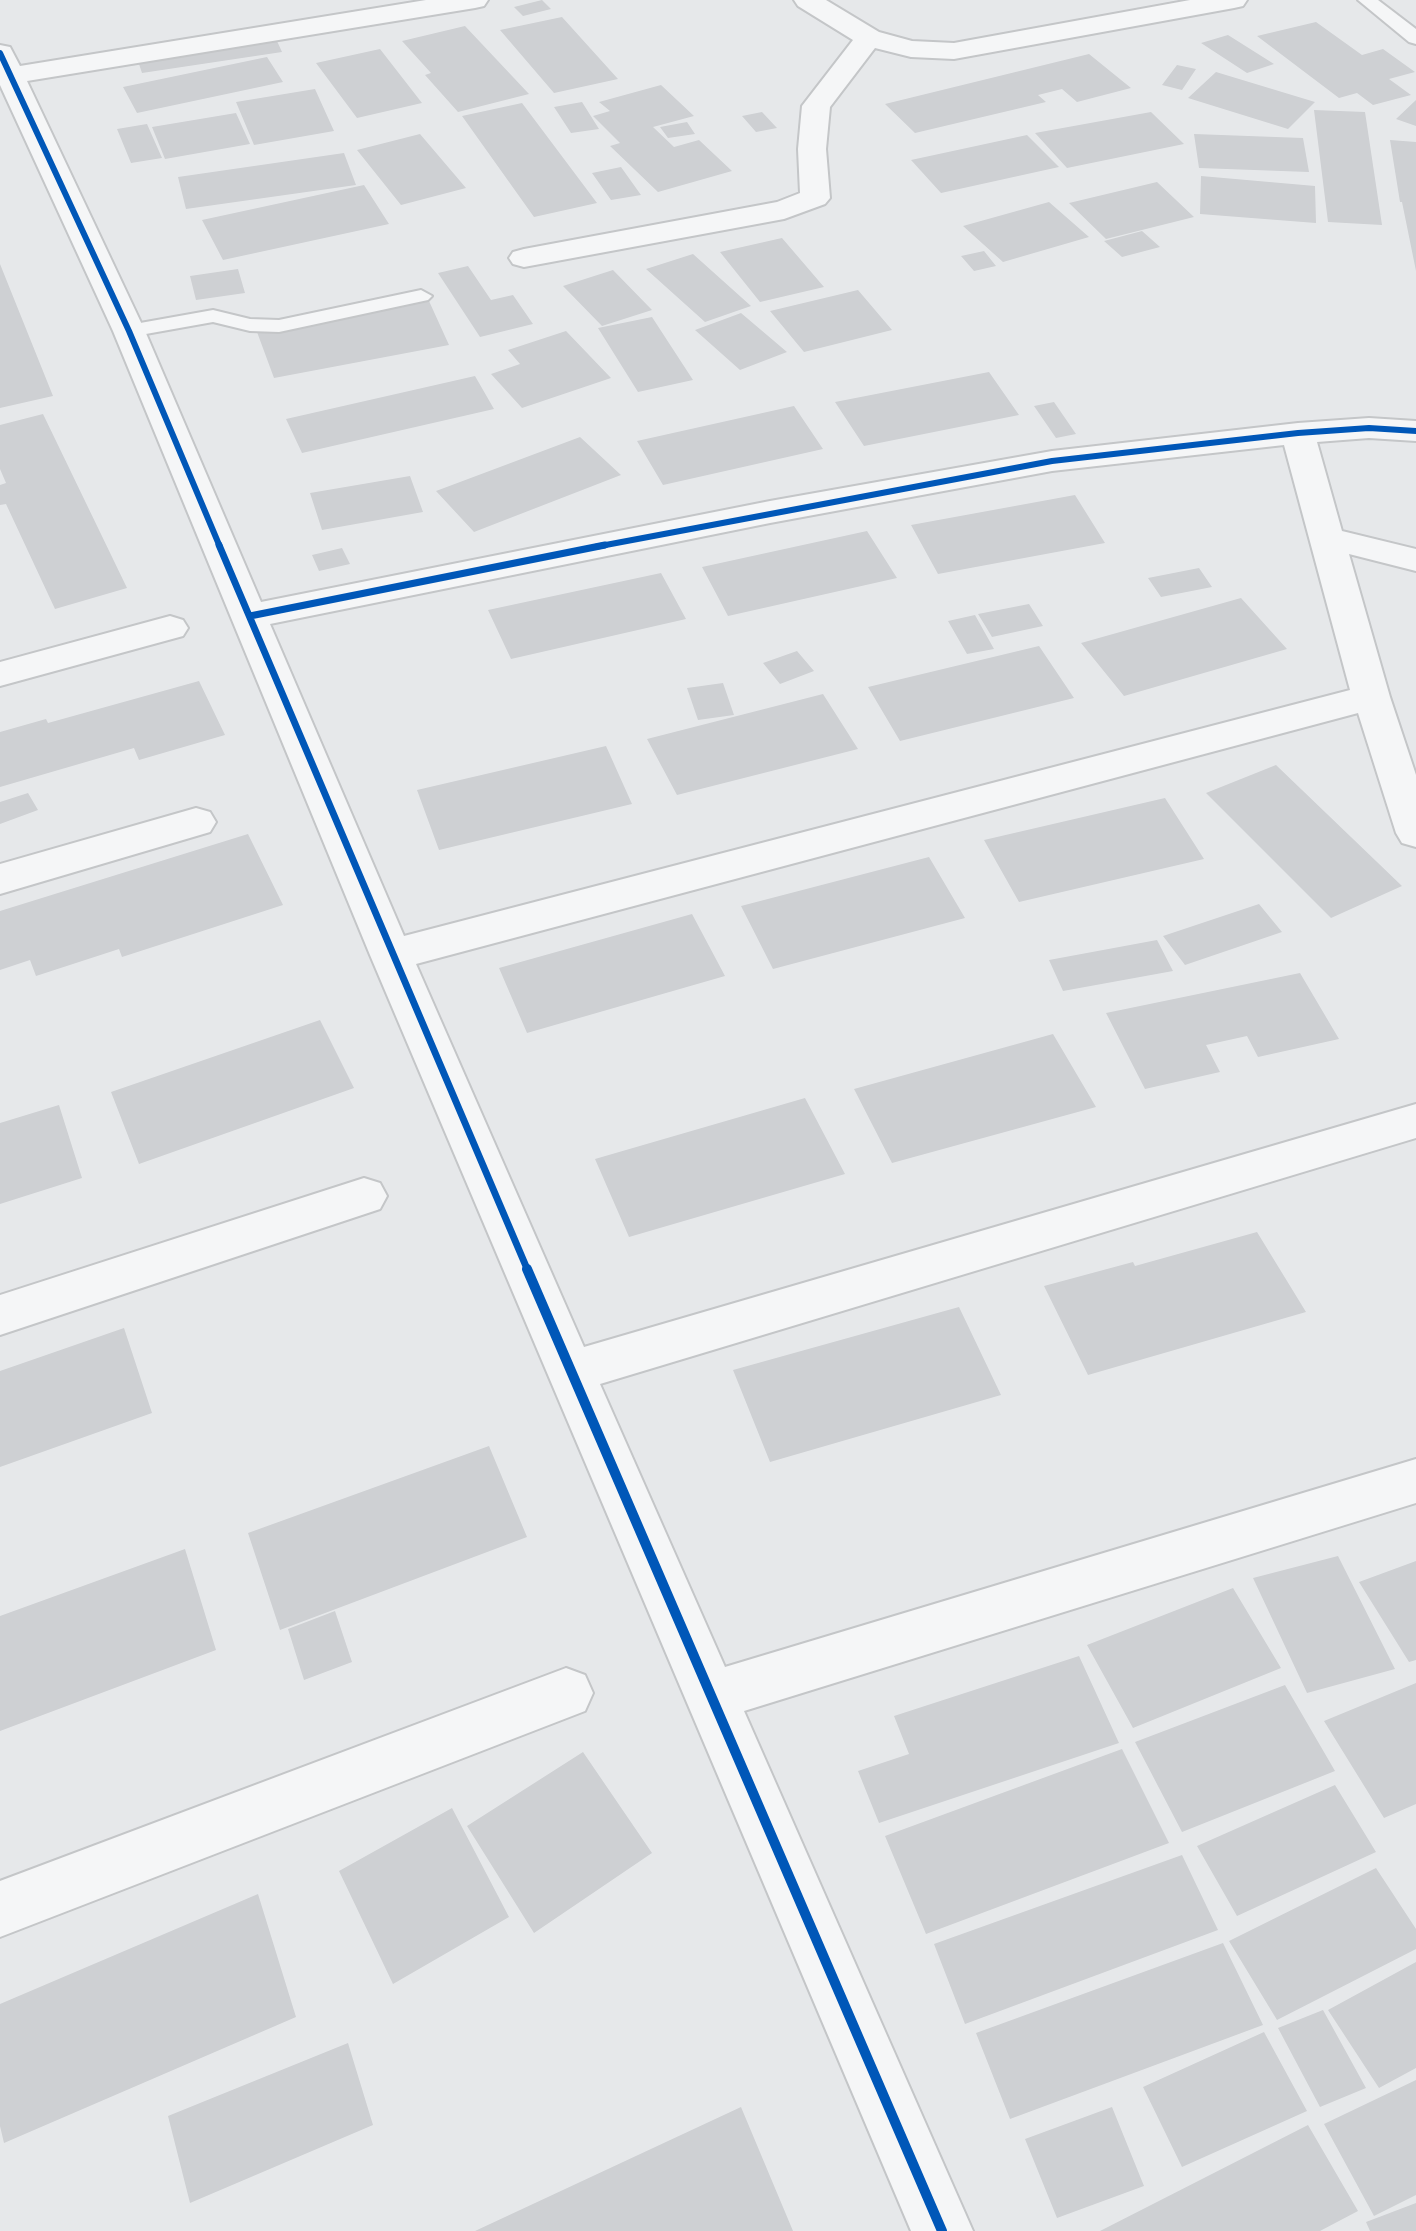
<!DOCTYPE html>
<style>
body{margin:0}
canvas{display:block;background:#e6e8ea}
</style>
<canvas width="1416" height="2231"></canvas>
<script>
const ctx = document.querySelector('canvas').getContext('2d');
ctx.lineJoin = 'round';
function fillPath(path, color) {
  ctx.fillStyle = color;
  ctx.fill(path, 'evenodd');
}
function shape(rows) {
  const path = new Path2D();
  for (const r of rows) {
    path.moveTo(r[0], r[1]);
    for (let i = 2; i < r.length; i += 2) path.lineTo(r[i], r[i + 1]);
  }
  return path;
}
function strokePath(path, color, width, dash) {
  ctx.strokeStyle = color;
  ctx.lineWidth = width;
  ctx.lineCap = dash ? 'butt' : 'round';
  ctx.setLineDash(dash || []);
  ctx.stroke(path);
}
fillPath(shape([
 [542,0,551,9,523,16,514,7],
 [562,17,618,79,554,93,500,30],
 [1316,22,1362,55,1383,49,1415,72,1389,79,1411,95,1373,105,1357,93,1339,98,1257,36],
 [465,26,529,94,458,112,425,75,431,73,402,41],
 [1228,35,1274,64,1247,73,1201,43],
 [277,41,282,52,142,73,138,61],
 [380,49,422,103,357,118,316,63],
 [1089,54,1131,88,1077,102,1062,89,1038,95,1046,102,915,133,885,104],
 [267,57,283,82,137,113,123,87],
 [1177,65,1196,69,1182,90,1162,85],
 [1216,72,1315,102,1288,129,1188,98],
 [661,85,694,116,653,127,674,147,699,140,732,171,658,192,610,146,620,143,593,116,610,111,599,102],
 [315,89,334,131,254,145,236,102],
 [1416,100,1416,126,1396,119],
 [582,102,599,129,571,133,554,107],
 [522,103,597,203,534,217,462,116],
 [1314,110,1365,112,1382,225,1328,222],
 [762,112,777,128,756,132,742,116],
 [1151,112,1184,144,1067,168,1035,133],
 [236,113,250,144,165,159,152,127],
 [687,122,695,134,668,138,660,127],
 [147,124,162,158,131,163,117,129],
 [420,134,466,188,401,205,357,150],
 [1194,134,1303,138,1309,172,1199,168],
 [1027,135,1059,167,941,193,911,160],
 [1390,140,1416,142,1416,271,1402,202,1400,202],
 [344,153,356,185,186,209,178,177],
 [621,167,641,195,611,200,592,173],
 [1201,176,1315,186,1316,223,1200,214],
 [1157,182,1194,217,1106,239,1069,203],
 [364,185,389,224,223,260,202,220],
 [1049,202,1089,237,1003,262,963,226],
 [1142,231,1160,247,1122,257,1104,241],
 [782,238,824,287,760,302,720,252],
 [984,251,996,266,974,271,961,256],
 [693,254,751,306,705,322,646,269],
 [0,264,53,396,0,408],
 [468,266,491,300,513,295,533,324,480,337,438,273],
 [238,269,245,293,196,300,190,276],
 [613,270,652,310,602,326,563,286],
 [858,290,892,330,804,352,770,311],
 [429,301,449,345,274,378,257,332],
 [741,313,787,352,740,370,695,330],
 [652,317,693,380,638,392,598,328],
 [566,331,611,378,522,408,491,374,520,364,508,350],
 [989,372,1019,415,864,446,835,402],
 [475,376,494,409,302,453,286,419],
 [1054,402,1076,434,1056,438,1034,406],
 [794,406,823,449,663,485,637,441],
 [43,414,127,588,55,609,6,504,0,505,0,485,6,483,0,469,0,425],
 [580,437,621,475,474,532,436,491],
 [410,476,423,512,322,530,310,493],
 [1075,495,1105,543,938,574,911,525],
 [867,531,897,578,728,616,702,567],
 [342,548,350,564,319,571,312,555],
 [1199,568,1212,587,1161,597,1148,578],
 [661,573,686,619,511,659,488,610],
 [1241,598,1287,649,1124,696,1081,643],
 [1029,604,1043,626,992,637,978,614],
 [975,615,994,649,967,654,948,621],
 [1039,646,1074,698,900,741,868,687],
 [797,651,814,671,780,684,763,663],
 [199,681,225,735,139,760,134,748,0,787,0,732,46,719,48,723],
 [723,683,734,715,698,720,687,688],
 [823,694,858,749,677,795,647,739],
 [606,746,632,804,439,850,417,790],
 [1276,765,1402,886,1331,918,1206,793],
 [28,793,38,810,0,824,0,802],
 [1165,798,1204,859,1019,902,984,840],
 [248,834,283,905,122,957,119,949,36,976,30,960,0,970,0,911],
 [929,857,965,918,773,969,741,906],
 [1259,904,1282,932,1185,965,1163,936],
 [692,914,725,976,527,1033,499,968],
 [1157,940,1173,971,1063,991,1049,960],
 [1300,973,1339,1039,1258,1057,1247,1036,1206,1045,1220,1072,1145,1089,1106,1013],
 [320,1020,354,1088,139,1164,111,1092],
 [1053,1034,1096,1107,892,1163,854,1089],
 [805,1098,845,1174,629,1237,595,1159],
 [59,1105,82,1178,0,1204,0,1123],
 [1257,1232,1306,1312,1088,1375,1044,1286,1133,1262,1135,1266],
 [959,1307,1001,1395,770,1462,733,1370],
 [124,1328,152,1413,0,1467,0,1371],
 [489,1446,527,1537,280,1630,248,1533],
 [185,1549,216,1650,0,1731,0,1616],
 [1338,1556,1395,1669,1307,1693,1253,1578],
 [1416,1561,1416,1660,1409,1662,1359,1582],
 [1233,1588,1281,1668,1133,1728,1087,1645],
 [335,1611,352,1662,304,1680,288,1629],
 [1079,1656,1119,1743,879,1823,858,1771,909,1754,894,1716],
 [1416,1683,1416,1804,1384,1818,1324,1721],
 [1285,1685,1335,1771,1182,1832,1135,1742],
 [1122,1749,1169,1843,926,1934,885,1836],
 [583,1752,652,1853,534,1933,467,1826],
 [1335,1785,1376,1852,1237,1916,1197,1846],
 [452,1808,509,1917,393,1984,339,1871],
 [1182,1855,1218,1930,965,2024,934,1944],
 [1376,1868,1416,1929,1416,1949,1277,2020,1229,1941],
 [258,1894,296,2017,4,2143,0,2126,0,2004],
 [1223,1943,1263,2025,1010,2119,976,2033],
 [1416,1962,1416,2068,1379,2088,1328,2010],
 [1323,2010,1366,2088,1320,2107,1278,2028],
 [1264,2032,1307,2111,1182,2167,1143,2087],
 [348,2043,373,2125,190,2203,168,2116],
 [1416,2080,1416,2195,1374,2216,1324,2124],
 [741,2107,793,2231,475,2231],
 [1112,2107,1144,2186,1057,2218,1025,2139],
 [1308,2125,1358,2211,1320,2231,1100,2231],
 [1416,2203,1416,2231,1370,2231,1366,2222]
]), '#ced0d3');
const service = shape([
 [1358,0,1378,0,1416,29,1416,44,1409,42,1358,0],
 [421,290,432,296,428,300,279,332,250,331,213,322,129,337,118,331,129,325,213,310,250,319,279,320,421,290]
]);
const minor = shape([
 [426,0,488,0,484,6,475,8,27,81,145,331,261,602,770,501,1052,451,1298,423,1369,418,1416,421,1416,441,1369,438,1317,442,1342,531,1416,549,1416,571,1349,554,1390,697,1416,775,1416,847,1402,843,1396,833,1358,713,416,964,584,1347,1416,1104,1416,1138,600,1384,725,1667,1416,1459,1416,1503,744,1711,973,2231,911,2231,370,955,113,331,0,85,0,45,10,47,20,66,426,0],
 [1284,445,1350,690,404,936,270,624,770,523,1052,471,1284,445],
 [794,0,826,0,879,32,912,41,954,43,1190,0,1247,0,1243,6,1234,8,954,59,911,57,875,48,830,107,826,149,830,198,825,204,784,219,524,267,513,264,509,258,513,252,524,249,777,202,800,193,798,149,802,106,853,40,798,6,794,0],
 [170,616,183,620,188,628,183,636,0,686,0,662,170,616],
 [196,808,210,812,216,822,210,832,0,894,0,864,196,808],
 [364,1178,380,1183,387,1196,380,1209,0,1335,0,1295,364,1178],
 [566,1668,585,1675,593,1693,585,1711,0,1937,0,1881,566,1668]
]);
strokePath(service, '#c4c6c8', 4);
strokePath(minor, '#c4c6c8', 4);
fillPath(service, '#f5f6f7');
fillPath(minor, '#f5f6f7');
strokePath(shape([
 [0,53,129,331,220,547],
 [595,547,1052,461,1298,433,1369,428,1416,431]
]), '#0057b8', 6);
strokePath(shape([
 [219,545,528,1271],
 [250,616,605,545]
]), '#0057b8', 7);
strokePath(shape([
 [527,1269,942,2231]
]), '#0057b8', 10);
</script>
